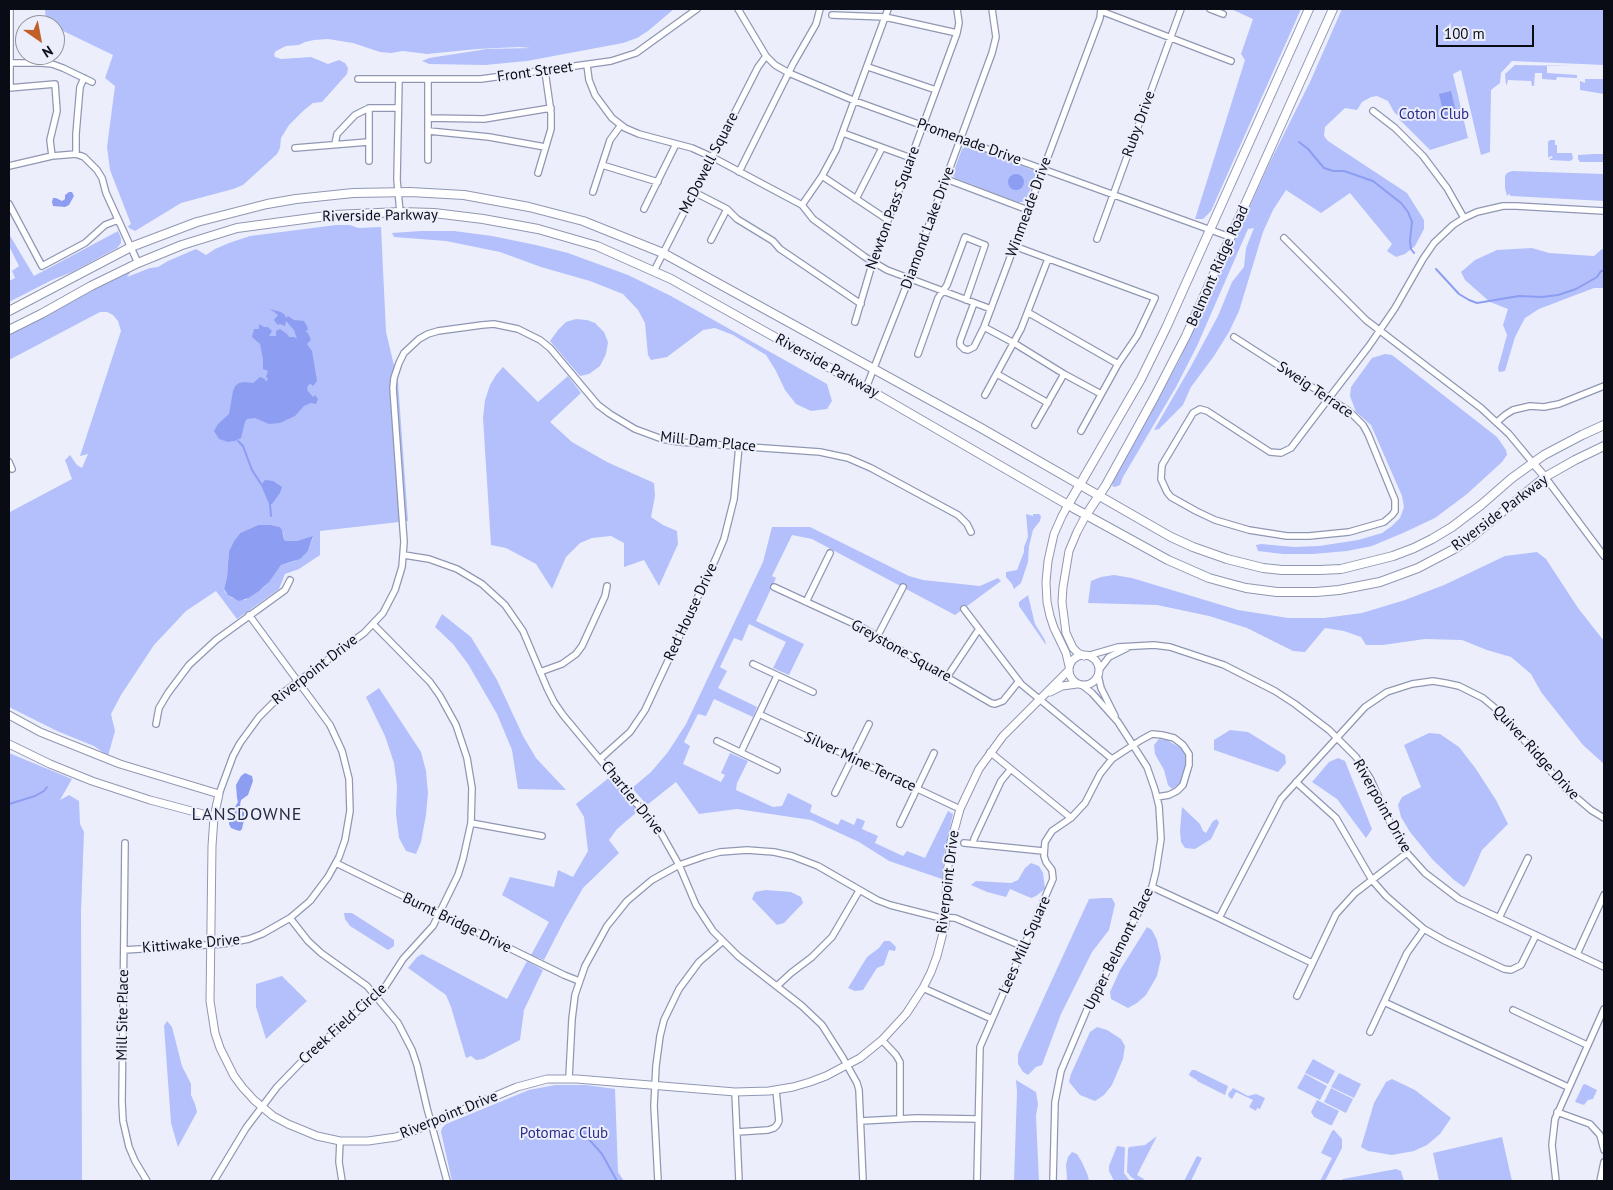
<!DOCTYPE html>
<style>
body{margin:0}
#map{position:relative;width:1613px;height:1190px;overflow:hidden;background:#eceffb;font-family:"PT Sans",sans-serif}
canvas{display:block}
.frame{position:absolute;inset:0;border:10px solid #090b15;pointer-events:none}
.north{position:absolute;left:15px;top:15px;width:50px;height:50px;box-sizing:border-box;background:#eceffb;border:1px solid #91949f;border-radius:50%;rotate:147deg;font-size:14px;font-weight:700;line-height:20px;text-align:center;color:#090b15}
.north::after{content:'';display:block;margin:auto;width:18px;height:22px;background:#c25e29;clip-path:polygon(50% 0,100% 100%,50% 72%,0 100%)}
.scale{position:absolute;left:1436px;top:25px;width:98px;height:22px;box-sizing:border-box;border:2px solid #090b15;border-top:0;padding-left:6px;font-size:15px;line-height:18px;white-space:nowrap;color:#090b15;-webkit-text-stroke:4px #eceffb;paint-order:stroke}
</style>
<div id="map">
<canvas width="1613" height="1190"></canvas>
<div class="frame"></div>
<div class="north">N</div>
<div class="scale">100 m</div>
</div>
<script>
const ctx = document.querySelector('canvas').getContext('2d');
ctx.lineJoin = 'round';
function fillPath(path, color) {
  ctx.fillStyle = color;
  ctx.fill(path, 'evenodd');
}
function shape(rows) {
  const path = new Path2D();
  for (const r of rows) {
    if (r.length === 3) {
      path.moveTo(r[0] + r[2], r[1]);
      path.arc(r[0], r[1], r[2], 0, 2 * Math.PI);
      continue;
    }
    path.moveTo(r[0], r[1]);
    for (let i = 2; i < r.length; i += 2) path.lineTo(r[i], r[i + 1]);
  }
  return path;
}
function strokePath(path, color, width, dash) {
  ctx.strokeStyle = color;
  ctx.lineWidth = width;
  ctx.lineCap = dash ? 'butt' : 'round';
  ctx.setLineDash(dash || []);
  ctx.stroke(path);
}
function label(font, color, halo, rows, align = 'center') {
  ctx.font = font + ' "PT Sans",sans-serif';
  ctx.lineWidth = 4;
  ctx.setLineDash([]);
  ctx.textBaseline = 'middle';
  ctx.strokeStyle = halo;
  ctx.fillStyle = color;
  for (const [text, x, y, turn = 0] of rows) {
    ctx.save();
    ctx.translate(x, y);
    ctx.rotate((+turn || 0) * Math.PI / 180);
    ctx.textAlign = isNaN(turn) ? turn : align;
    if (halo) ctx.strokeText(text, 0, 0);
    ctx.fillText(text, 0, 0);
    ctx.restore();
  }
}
fillPath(shape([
 [45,9,674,9,648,31,637,38,623,43,527,61,485,65,429,64,422,61,429,58,487,49,531,48,519,47,477,49,427,54,403,51,391,53,380,52,353,43,328,39,314,40,305,42,299,45,286,46,276,51,274,54,275,57,281,59,311,57,328,64,339,60,345,63,348,68,347,74,322,102,313,103,303,111,289,125,281,138,280,148,277,154,243,185,233,189,181,203,135,231,129,228,128,226,131,224,110,170,107,147,115,86,105,78,113,55,55,27,55,25,46,23],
 [1233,9,1301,9,1211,211,1203,219,1195,219,1245,60,1241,54,1253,19,1233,10],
 [1342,9,1604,9,1604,65,1512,61,1501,73,1500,83,1491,90,1490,152,1481,155,1461,70,1453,74,1468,138,1430,150,1399,119,1400,116,1398,116,1394,112,1388,101,1377,96,1371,97,1362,102,1357,110,1345,108,1325,127,1324,136,1328,141,1407,193,1424,220,1424,229,1415,246,1405,254,1396,257,1387,251,1392,244,1350,193,1321,213,1286,190,1273,210,1263,232,1239,311,1229,332,1214,356,1191,387,1183,405,1159,429,1154,430,1190,368,1218,316,1232,282,1244,267,1246,248,1254,228,1248,229,1197,346,1176,387,1123,477,1120,485,1115,487,1112,486,1114,478,1179,361,1269,164,1310,82],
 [1515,65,1576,66,1547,66,1547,73,1577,75,1577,78,1557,77,1556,80,1542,79,1542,73,1535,73,1534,86,1532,86,1531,81,1508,80,1507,84,1506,85,1505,74],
 [1585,79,1604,79,1604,94,1580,90,1580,81,1585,83],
 [1550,140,1555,140,1555,145,1557,145,1557,153,1572,153,1573,159,1570,161,1549,160,1553,157,1551,156,1548,158,1548,142],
 [968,145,1035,171,1035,178,1025,202,1018,202,955,178,953,176,954,171,962,149],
 [1594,154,1604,154,1604,162,1580,162,1578,159,1578,155],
 [1512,171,1604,174,1604,201,1511,196,1509,194,1507,196,1505,188,1505,176,1507,173],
 [336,225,350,225,358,228,381,227,386,332,398,382,408,521,320,531,320,555,299,569,285,574,279,589,237,619,216,591,186,611,154,645,121,695,111,714,115,731,108,756,94,746,57,731,9,707,9,511,10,512,72,479,65,460,70,455,77,465,82,468,88,454,80,456,121,331,118,321,113,315,107,312,100,312,9,360,9,333,38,319,132,270,127,277,150,268,158,267,168,261,196,249,206,255,215,249,229,243,250,236],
 [258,525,271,525,280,527,283,533,284,540,287,541,297,541,313,537,308,551,295,561,281,565,264,587,249,598,245,600,232,598,225,592,224,589,227,577,229,551,234,541,240,533],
 [118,231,121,238,121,243,117,248,72,272,52,280,9,302,9,281,15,278,12,271,19,266,9,246,9,234,34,276],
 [421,231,454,231,492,236,536,245,568,253,628,275,671,296,827,384,832,401,827,409,811,411,796,404,785,390,776,371,766,355,733,335,715,328,703,330,667,357,651,360,648,355,645,323,638,310,623,294,590,281,541,267,500,252,446,241,394,237,392,233],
 [1532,248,1549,253,1594,256,1602,249,1604,249,1604,288,1594,288,1539,309,1525,318,1515,337,1505,371,1499,372,1498,368,1507,335,1503,325,1508,309,1490,302,1465,280,1461,272,1475,260,1497,250],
 [576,319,587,320,595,323,604,332,608,342,606,354,600,366,589,374,580,376,550,341,558,330,566,322],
 [1385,354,1392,355,1497,437,1506,450,1507,455,1502,462,1467,494,1435,518,1403,533,1372,546,1347,551,1313,554,1283,554,1258,551,1256,545,1261,544,1294,547,1319,546,1358,540,1382,533,1392,526,1400,518,1404,507,1402,496,1371,425,1356,412,1350,396,1351,387,1372,358],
 [503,367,538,402,568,376,581,393,550,422,572,442,607,462,654,483,655,496,651,517,663,525,677,531,678,544,659,586,644,560,624,567,624,543,611,536,592,538,580,543,566,557,552,589,536,564,506,548,491,545,483,418,485,400,490,385,496,375],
 [1026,514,1033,516,1033,514,1039,514,1041,516,1040,521,1033,530,1029,546,1028,562,1021,583,1014,589,1012,584,1006,577,1006,572,1017,570,1024,552,1024,547,1028,537],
 [772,527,810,527,909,576,923,580,980,586,998,578,1001,581,955,615,812,539,792,535,772,576,776,578,756,621,804,644,789,675,773,668,786,642,749,624,742,641,734,638,720,667,727,671,718,688,757,707,753,717,714,699,706,716,698,714,684,742,690,746,683,764,721,782,725,775,721,773,730,753,748,761,737,783,736,790,773,807,782,806,788,793,812,805,810,812,838,825,841,819,854,825,857,818,865,821,862,829,878,836,875,843,903,856,907,851,925,858,948,811,953,814,945,849,942,879,889,861,859,842,811,820,737,809,699,814,676,782,647,805,632,788,651,772,668,752,686,724,763,562],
 [1537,552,1546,559,1578,608,1604,641,1604,764,1583,745,1541,692,1531,674,1511,657,1487,650,1462,640,1425,639,1383,645,1366,645,1361,637,1344,631,1325,628,1305,652,1293,651,1247,628,1209,616,1157,605,1088,603,1091,581,1101,577,1114,575,1132,578,1238,610,1288,618,1324,618,1362,613,1405,600,1444,585,1505,556],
 [1028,595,1035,624,1045,640,1046,645,1019,606,1019,602],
 [442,614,471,637,497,680,523,736,536,758,566,790,518,789,512,750,497,714,468,664,453,644,435,627],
 [379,688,421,752,426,771,428,793,426,815,421,842,416,854,406,851,399,838,396,814,397,786,394,763,385,736,366,697],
 [1230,730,1248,732,1285,755,1286,763,1278,772,1214,750,1214,740],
 [1429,733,1440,734,1459,747,1476,769,1496,800,1508,824,1482,850,1468,882,1464,887,1454,880,1433,860,1410,832,1401,817,1398,805,1402,797,1421,787,1404,745],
 [1159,739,1167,740,1184,750,1186,760,1184,774,1179,785,1172,789,1168,785,1164,770,1155,754,1154,745],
 [9,753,72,779,60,800,69,795,79,801,80,824,84,832,81,912,82,1181,9,1181],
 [1338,758,1345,761,1372,829,1366,838,1337,799,1312,782,1329,762],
 [610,777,638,811,617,829,609,840,619,853,583,888,564,921,544,960,531,955,549,922,502,895,510,877,554,887,558,870,573,877,588,851,584,817,576,804],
 [1182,807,1200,824,1203,831,1206,833,1213,821,1217,819,1219,823,1211,839,1195,849,1185,848,1181,842,1180,831],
 [1031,863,1039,866,1043,873,1045,889,1036,896,1031,898,1010,889,1006,897,987,892,971,885,976,881,1011,883,1018,880,1025,868],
 [766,890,791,892,801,897,803,903,784,923,777,925,752,899,755,892],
 [1103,898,1112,898,1115,904,1109,930,1092,952,1061,1014,1042,1065,1036,1067,1028,1075,1023,1072,1018,1064,1018,1054,1089,899],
 [344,913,352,913,394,940,394,946,388,950,350,926,345,919],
 [1147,927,1152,930,1157,940,1161,958,1157,976,1146,995,1137,1003,1128,1008,1111,999,1110,992,1120,970],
 [884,941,890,941,896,947,895,951,889,950,884,965,877,968,863,990,855,991,848,988,867,957,879,948],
 [422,954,507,999,527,961,543,970,524,1010,520,1040,483,1059,476,1060,471,1056,466,1058,451,1007,446,995,408,968,417,957],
 [282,976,307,1001,266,1039,256,1007,256,984],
 [167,1021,172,1027,182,1066,191,1084,191,1095,195,1104,197,1112,178,1147,171,1123,164,1026],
 [1097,1027,1107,1030,1121,1039,1125,1046,1123,1059,1112,1085,1104,1095,1095,1101,1080,1095,1069,1082,1071,1074,1090,1032],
 [1313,1059,1335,1071,1328,1084,1305,1073],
 [1192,1070,1195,1070,1228,1086,1225,1095,1197,1081,1197,1080,1190,1076,1189,1074],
 [1339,1073,1361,1084,1354,1098,1331,1087],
 [1305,1074,1327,1086,1320,1100,1297,1088],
 [1392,1079,1415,1090,1451,1118,1440,1134,1427,1145,1414,1151,1392,1155,1368,1151,1361,1147,1374,1103,1386,1082],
 [1016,1080,1036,1092,1038,1104,1036,1116,1039,1181,1014,1181,1017,1092],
 [1585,1084,1597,1090,1593,1099,1588,1100,1584,1105,1575,1102,1583,1085],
 [555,1085,586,1085,615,1089,618,1172,624,1181,452,1181,441,1132,442,1128,446,1124,529,1090],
 [1233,1088,1248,1096,1256,1094,1265,1098,1260,1109,1257,1108,1256,1111,1249,1107,1253,1100,1236,1092,1232,1099,1229,1097,1228,1094],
 [1331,1088,1353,1099,1346,1113,1324,1102],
 [1317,1100,1339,1111,1332,1125,1330,1125,1314,1117,1311,1112],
 [1334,1130,1342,1139,1342,1148,1325,1181,1320,1181,1332,1158,1321,1153,1332,1131],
 [1157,1136,1137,1175,1144,1179,1143,1181,1137,1181,1131,1177,1127,1172,1128,1149,1129,1147,1145,1145],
 [1502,1137,1512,1181,1439,1181,1433,1153],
 [1117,1146,1124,1147,1125,1148,1124,1173,1130,1181,1114,1181,1109,1171,1109,1166],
 [1072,1152,1077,1154,1082,1162,1088,1176,1089,1181,1066,1181,1067,1178,1066,1165,1068,1157],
 [1197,1156,1202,1158,1191,1181,1184,1181],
 [1396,1169,1401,1171,1404,1181,1340,1181,1343,1179]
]), '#b3c0fc');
fillPath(shape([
 [1451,91,1457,116,1445,119,1439,94],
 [1016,182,8],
 [69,192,72,192,74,196,69,205,65,207,53,206,52,202,53,198,56,198,62,201,65,199,65,195],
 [270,309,281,312,285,315,286,318,288,316,294,320,304,321,307,326,308,330,305,331,308,333,311,340,307,344,312,351,317,381,313,386,311,384,308,385,307,390,313,397,315,395,318,399,316,404,311,403,304,406,295,416,280,423,269,424,255,418,247,419,245,422,241,438,235,441,228,442,219,439,214,431,218,424,229,414,233,391,235,386,239,383,244,382,253,383,260,377,265,379,266,382,268,379,266,377,268,371,263,369,263,359,260,344,252,337,254,329,259,329,259,324,264,327,268,327,272,331,269,336,276,336,276,331,280,329,287,334,289,337,294,337,297,339,294,330,286,321,285,326,280,324,278,325,276,323,274,320,278,315],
 [265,480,273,481,282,487,280,493,272,504,269,504,261,485],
 [258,525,271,525,280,527,282,530,284,540,287,541,297,541,313,536,308,551,300,559,281,565,269,582,259,591,249,598,239,601,228,595,224,589,227,577,229,551,234,541,240,533],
 [245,773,252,776,253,781,248,795,241,800,240,805,244,810,245,815,242,829,240,831,236,830,231,828,229,824,229,817,238,802,237,798,236,785,241,776]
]), '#8d9df1');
strokePath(shape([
 [1299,142,1308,149,1324,168,1333,171,1344,171,1373,181,1401,203,1408,212,1412,222,1410,241,1411,249,1414,253],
 [1436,269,1459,294,1469,300,1477,303,1519,296,1542,297,1558,295,1576,289,1597,277,1601,271,1604,271],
 [238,441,243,446,252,470,261,484],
 [270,504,271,516],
 [9,804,35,796,44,791,47,787],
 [582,1129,587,1137,602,1154,617,1181]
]), '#8d9df1', 2);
const minor = shape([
 [10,9,10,88],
 [738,9,766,56,775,65,789,73,855,101,1230,237],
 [1210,9,1223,14],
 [1101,11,1231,61],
 [832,15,885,17,957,33],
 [10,63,41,63,52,64,63,68,92,82],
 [587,65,589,80,595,95,612,118,625,128,639,134,692,148,712,157,802,205,813,219,865,257,887,270,991,309],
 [868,67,936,90],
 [358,79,481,79,611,61,636,53,697,9],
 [399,79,397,180,400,212],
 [9,88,55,84,57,111,50,140,52,156],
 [1373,111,1395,128,1423,156,1447,188,1464,218],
 [428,118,484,119,551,108],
 [429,131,489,137,545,147],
 [843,133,911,158],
 [335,144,337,134,355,115,369,108,398,108],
 [295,148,368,142],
 [76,154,76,134,80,87,84,78],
 [428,160,428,79],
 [369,161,369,108],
 [602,165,658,182],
 [9,166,52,156,76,154,84,157,97,170,102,178,106,193,138,263],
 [739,172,793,64,816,24,820,9],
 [538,173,551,129,551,113,545,71],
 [822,176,888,220],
 [946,179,1028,210],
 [593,192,610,140,621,125],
 [694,192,727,209,737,219,773,241,780,249,861,304],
 [856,199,882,148],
 [9,204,42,266,85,243,105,225,118,220],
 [802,205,822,176,836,150,888,9],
 [644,209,676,144],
 [1284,238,1366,320,1481,408,1509,434,1533,463],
 [1097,239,1181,9],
 [711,240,727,209],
 [1014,246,1155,298,1137,336,1118,364,1081,431],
 [654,271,758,67,766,56],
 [974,303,960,341,960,345,964,349,968,350,974,347,984,327,1100,18,1101,9],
 [1029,313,1118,364],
 [855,322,873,261,957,33,959,23,957,9],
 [984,327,1014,343,1064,374,1101,394],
 [1234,337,1329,398,1349,411,1363,425,1368,434,1395,500,1395,511,1392,515,1384,522,1349,532,1309,536,1287,536,1249,530,1215,520,1196,511,1171,497,1167,492,1161,479,1162,465,1193,413,1200,409,1207,411,1270,452,1281,453,1291,448,1329,398,1369,346,1395,308,1423,259,1434,243,1453,225,1464,218,1477,212,1503,206,1516,206,1604,211],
 [918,354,938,298,947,285,965,237,985,245,966,300],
 [997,374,1048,403],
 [866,388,909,279,992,53,996,37,992,9],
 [985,395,1021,329,1048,259],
 [1497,422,1505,415,1513,410,1530,406,1544,407,1559,404,1604,386],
 [1035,425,1064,374],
 [9,462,12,469],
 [1545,477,1604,556],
 [404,555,429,559,457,569,482,584,505,605,523,631,547,688,554,702,563,715,661,833,679,865,696,905,713,931,738,956,802,1006,822,1025,843,1058,857,1083,859,1090,863,1181],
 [774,587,863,628,991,703,995,704,1003,701,1019,681],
 [806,602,830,553],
 [964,609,1021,684,1112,759],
 [877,637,903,587],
 [1087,656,1118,647,1154,645,1170,647,1224,665,1275,691,1295,704,1329,730,1356,757,1370,778,1393,829,1407,853,1425,873,1459,899,1604,967],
 [753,664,813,692],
 [1099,670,1109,657,1127,648],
 [540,672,562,664,576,654,582,646,605,596,607,586],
 [1098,675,1101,688,1115,716],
 [947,677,979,629],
 [759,714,960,809],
 [156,724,159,708,168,693,189,665,216,640,285,590,290,580],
 [717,741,777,770],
 [741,752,777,676],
 [990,752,1071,818],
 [600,759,630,732,645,710,716,558,724,539,734,499,739,446],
 [1296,782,1336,818,1372,880,1386,896,1424,929,1445,941,1504,969,1511,970,1521,965,1536,935],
 [835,793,869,724],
 [219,794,233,756,240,743,259,717,284,692,364,633,383,613,395,590,402,567,404,542,393,388,394,378,399,363,404,353,419,339,428,334,438,331,482,325,494,324,518,329,540,340,550,348,598,405,610,414,635,429,662,439,679,442,820,452,848,458,871,468,958,515,967,524,971,532],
 [471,823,542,836],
 [900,824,934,753],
 [125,843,122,1102,123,1121,129,1147,135,1161,147,1181],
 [964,843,1043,851],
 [973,844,974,839,1001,781,1011,769],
 [336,863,564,975,579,981],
 [1152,887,1219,918,1312,963],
 [290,918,308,941,321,953,367,986,398,1023,412,1050,417,1065,427,1108,447,1181],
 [1219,918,1281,799,1365,707,1387,692,1412,684,1433,681,1445,683,1459,686,1483,698,1501,713,1564,787,1591,810,1604,818],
 [1499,918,1528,858],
 [124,950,223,944,249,939,262,934,290,918,310,901,328,877,339,857,345,840,350,811,349,779,342,751,330,725,249,615],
 [1577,954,1604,895],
 [777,986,791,973,812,957,832,937,859,891],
 [923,988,992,1019],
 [1297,996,1336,914,1355,893,1407,853],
 [1384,1002,1568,1087],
 [1513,1010,1587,1045],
 [1370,1032,1407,953,1424,929],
 [882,1040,896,1055,900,1062,900,1119],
 [569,1078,572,1019,575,995,585,966,607,926,627,901,652,880,679,865,705,856,720,852,747,850,774,852,792,856,818,866,877,900,890,905,937,917,955,918,1024,947],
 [735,1092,739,1181],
 [1557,1112,1590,1124,1600,1135,1604,1150],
 [861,1121,917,1118,978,1119],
 [737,1132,768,1130,774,1128,777,1125,779,1121,776,1090],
 [340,1141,339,1162,342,1181],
 [214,1181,246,1128,277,1087,307,1056,385,987,403,959,433,926,458,875,463,859,471,823,472,788,467,758,456,725,440,696,430,682,373,624],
 [658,1181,654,1106,656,1066,660,1036,664,1020,679,989,699,962,722,942],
 [977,1181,980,1047,1053,879,1052,870,1046,862,1044,856,1045,842,1052,831,1071,818,1085,803,1100,774,1112,759,1141,740,1152,734,1162,735,1174,738,1183,745,1189,754,1189,765,1183,785,1177,791,1169,795,1157,797],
 [1053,1181,1055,1102,1061,1071,1088,1007,1152,887,1156,871,1161,839,1159,806,1155,790,1147,767,1118,722,1092,693,1082,685],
 [1556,1181,1552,1145,1555,1119,1604,1009],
 [1600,1181,1604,1162]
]);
const tertiary = shape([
 [1533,463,1545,477],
 [1068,505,1062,516,1054,534,1048,561,1046,582,1047,602,1050,616,1054,628,1066,653,1069,666],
 [1084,670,15],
 [1084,656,1078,653,1073,648,1066,633,1062,602,1063,587,1069,551,1077,532,1086,515],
 [1050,692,1062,686,1077,684],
 [9,715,40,732,120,764,219,794,214,817,212,846,210,1001,215,1033,220,1048,234,1076,243,1088,254,1100,273,1116,288,1124,317,1136,340,1141,368,1141,396,1137,413,1131,517,1087,547,1079,577,1079,735,1092,769,1091,793,1087,810,1082,826,1076,860,1058,882,1040,906,1014,923,988,931,972,937,956,945,925,947,874,951,842,960,809,979,769,1003,736,1069,670],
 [9,744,50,764,92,781,150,800,214,817]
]);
const secondary = shape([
 [9,311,131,247,197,222,267,204,296,199,353,193,410,192,464,195,529,207,583,221,663,253,981,428,1171,537,1193,547,1227,559,1263,568,1282,570,1320,570,1341,569,1393,556,1414,548,1432,539,1452,527,1481,505,1512,478,1544,455,1582,435,1604,425],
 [9,330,41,314,91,286,138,263,182,245,237,228,334,215,400,212,434,213,483,219,538,229,597,246,671,279,880,396,1068,505,1168,560,1209,578,1227,583,1246,588,1277,592,1316,592,1339,590,1380,582,1418,568,1456,548,1473,536,1545,477,1575,460,1604,446],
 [1068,505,1141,379,1166,328,1309,9],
 [1086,515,1106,485,1155,396,1186,336,1333,9]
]);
strokePath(minor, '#9097b3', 8);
strokePath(tertiary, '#9097b3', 9);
strokePath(secondary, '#9097b3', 10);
strokePath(minor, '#fff', 5.5);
strokePath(tertiary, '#fff', 7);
strokePath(secondary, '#fff', 8);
label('15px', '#090b15', '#eceffb', [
 ["Front Street",535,72,-8],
 ["Ruby Drive",1139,124,-70],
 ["Promenade Drive",969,142,20],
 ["McDowell Square",709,163,-63],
 ["Winmeade Drive",1029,207,-70],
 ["Newton Pass Square",893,208,-70],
 ["Riverside Parkway",380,216,-1],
 ["Diamond Lake Drive",928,228,-70],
 ["Belmont Ridge Road",1218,266,-66],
 ["Riverside Parkway",827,366,29],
 ["Sweig Terrace",1315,390,34],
 ["Mill Dam Place",708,442,6],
 ["Riverside Parkway",1500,513,-37],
 ["Red House Drive",691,612,-65],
 ["Greystone Square",901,651,29],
 ["Riverpoint Drive",315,670,-38],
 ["Quiver Ridge Drive",1536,753,48],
 ["Silver Mine Terrace",860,762,25],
 ["Chartier Drive",632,798,51],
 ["Riverpoint Drive",1382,806,61],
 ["Riverpoint Drive",948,882,-83],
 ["Burnt Bridge Drive",457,923,26],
 ["Kittiwake Drive",191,944,-5],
 ["Lees Mill Square",1025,945,-66],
 ["Upper Belmont Place",1119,949,-63],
 ["Mill Site Place",123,1015,-89],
 ["Creek Field Circle",343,1024,-42],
 ["Riverpoint Drive",449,1115,-22]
]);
label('15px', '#2b2d8b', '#eceffb', [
 ["Coton Club",1434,115],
 ["Potomac Club",564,1134]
]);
ctx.letterSpacing = '1px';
label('18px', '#242940', '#eceffb', [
 ["LANSDOWNE",247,815]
]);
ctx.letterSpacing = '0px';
</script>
